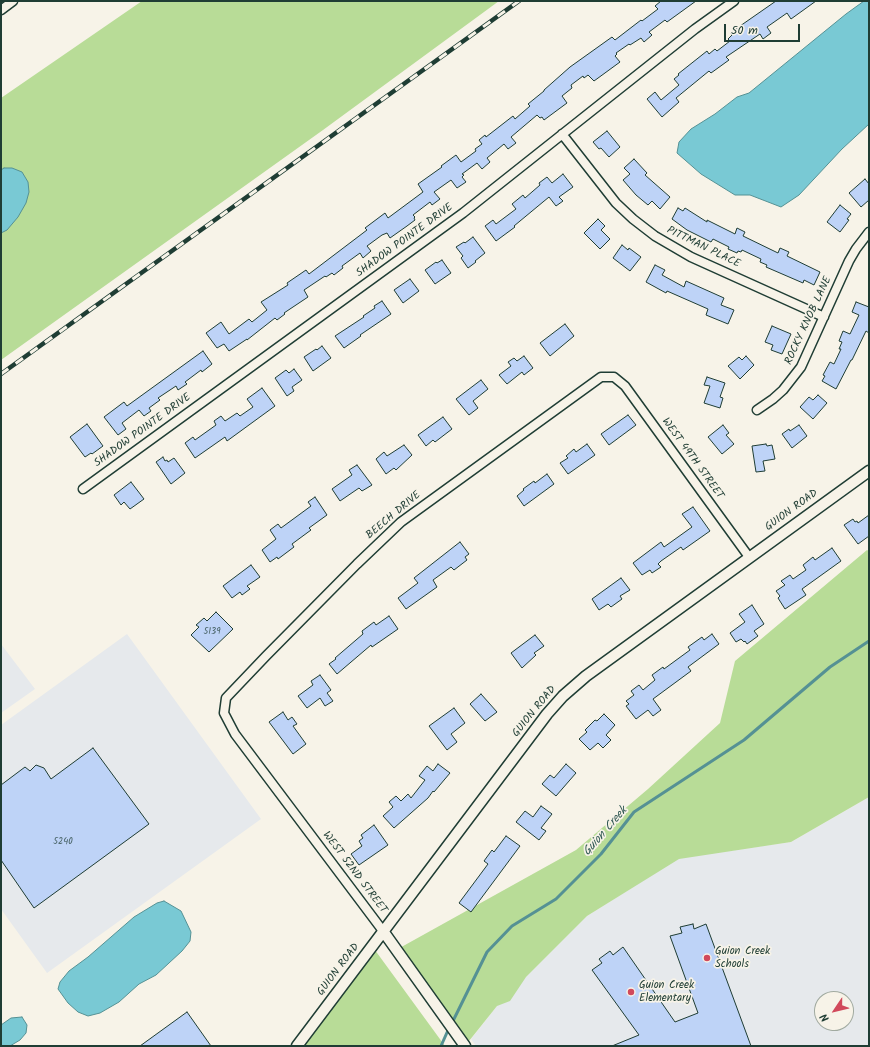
<!DOCTYPE html>
<style>
body{margin:0}
#map{position:relative;width:870px;height:1047px;overflow:hidden;background:#f7f3e8;font-family:Kalam,sans-serif}
canvas{display:block}
.frame{position:absolute;inset:0;border:2px solid #1f3d34;pointer-events:none}
.north{position:absolute;left:814px;top:991px;width:40px;height:40px;box-sizing:border-box;background:#f7f3e8;border:1px solid #a1aaa0;border-radius:50%;rotate:235deg;font-size:11px;font-weight:700;line-height:16px;text-align:center;color:#1f3d34}
.north::after{content:'';display:block;margin:auto;width:14px;height:18px;background:#d1495b;clip-path:polygon(50% 0,100% 100%,50% 72%,0 100%)}
.scale{position:absolute;left:724px;top:24px;width:76px;height:18px;box-sizing:border-box;border:2px solid #1f3d34;border-top:0;padding-left:5px;font-size:12px;line-height:14px;white-space:nowrap;color:#1f3d34;-webkit-text-stroke:3px #f7f3e8;paint-order:stroke}
</style>
<div id="map">
<canvas width="870" height="1047"></canvas>
<div class="frame"></div>
<div class="north">N</div>
<div class="scale">50 m</div>
</div>
<script>
const ctx = document.querySelector('canvas').getContext('2d');
ctx.lineJoin = 'round';
function fillPath(path, color) {
  ctx.fillStyle = color;
  ctx.fill(path, 'evenodd');
}
function shape(rows) {
  const path = new Path2D();
  for (const r of rows) {
    path.moveTo(r[0], r[1]);
    for (let i = 2; i < r.length; i += 2) path.lineTo(r[i], r[i + 1]);
  }
  return path;
}
function strokePath(path, color, width, dash) {
  ctx.strokeStyle = color;
  ctx.lineWidth = width;
  ctx.lineCap = dash ? 'butt' : 'round';
  ctx.setLineDash(dash || []);
  ctx.stroke(path);
}
function label(font, color, halo, rows, align = 'center') {
  ctx.font = font + ' Kalam,sans-serif';
  ctx.lineWidth = 3.5;
  ctx.setLineDash([]);
  ctx.textBaseline = 'middle';
  ctx.strokeStyle = halo;
  ctx.fillStyle = color;
  for (const [text, x, y, turn = 0] of rows) {
    ctx.save();
    ctx.translate(x, y);
    ctx.rotate((+turn || 0) * Math.PI / 180);
    ctx.textAlign = isNaN(turn) ? turn : align;
    if (halo) ctx.strokeText(text, 0, 0);
    ctx.fillText(text, 0, 0);
    ctx.restore();
  }
}
fillPath(shape([
 [127,634,261,819,47,973,1,909,1,725],
 [1,644,35,689,1,713],
 [869,797,869,1046,476,1046,471,1039,497,1006,587,916,679,858,791,842],
 [822,999,846,999,846,1023,822,1023]
]), '#e6e9ec');
fillPath(shape([
 [142,1,499,1,323,130,1,360,1,98],
 [867,550,869,551,869,797,791,842,679,859,587,916,526,977,510,1001,497,1006,465,1046,396,950,576,850,648,789,720,723,735,661],
 [372,946,445,1046,297,1046]
]), '#b8dc97');
const water = shape([
 [864,1,869,1,869,124,842,149,799,195,781,207,750,195,735,195,701,174,677,153,679,142,691,129,715,114,737,97,749,93,846,14,864,1],
 [4,168,12,168,22,172,28,182,29,192,26,203,18,217,7,230,1,233,1,170,4,168],
 [164,901,181,911,191,932,190,941,182,951,156,975,139,984,119,1002,100,1013,88,1016,78,1012,68,1003,58,989,60,982,69,971,88,957,134,917,157,903,164,901],
 [22,1017,27,1025,26,1033,20,1040,10,1046,1,1046,1,1025,11,1018,22,1017]
]);
fillPath(water, '#79c9d4');
strokePath(water, '#559194', 1);
strokePath(shape([
 [452,1023,487,952,512,926,556,899,601,854,634,812,744,740,830,667,869,641],
 [441,1046,449,1028]
]), '#559194', 3);
const building = shape([
 [661,1,696,1,667,22,665,20,649,32,652,35,644,42,641,38,630,45,629,44,616,53,617,54,615,56,620,62,594,81,588,75,584,78,583,76,571,85,572,88,562,96,567,103,544,120,542,117,540,118,537,115,511,137,516,143,508,149,504,144,487,158,490,162,482,169,477,163,462,174,464,175,462,177,466,182,457,188,451,180,434,192,440,199,432,205,430,202,413,215,415,217,414,218,415,220,407,226,390,238,387,233,382,235,367,246,371,251,363,258,360,253,342,266,343,268,334,275,332,273,326,277,325,276,304,290,308,297,284,313,285,314,277,320,275,318,247,340,247,339,229,351,224,344,217,348,206,333,221,322,229,334,249,319,252,322,267,310,261,302,288,285,287,283,306,270,309,274,367,230,365,228,385,213,388,218,423,192,418,184,442,167,441,166,456,155,461,162,476,151,475,149,482,144,479,140,485,135,486,137,513,116,515,119,530,106,528,104,544,91,544,90,570,67,612,37,615,40,641,20,642,21,658,9,655,6,661,1],
 [776,1,816,1,791,19,787,13,767,27,771,33,763,39,760,34,726,57,729,60,711,73,709,71,676,98,679,102,662,117,647,99,655,92,661,100,679,85,674,79,679,75,678,74,707,51,709,54,715,49,717,51,730,41,728,39,732,35,730,33,776,1],
 [607,131,620,147,609,157,601,148,599,149,593,142,607,131],
 [634,159,647,173,645,175,670,197,660,209,652,201,648,205,636,195,623,180,630,174,624,168,634,159],
 [563,174,573,187,559,197,563,201,556,206,549,197,514,226,515,227,496,241,485,226,493,220,496,224,516,209,512,204,523,195,525,198,540,185,539,183,547,177,552,183,563,174],
 [865,179,869,184,869,200,861,207,849,193,865,179],
 [840,205,851,214,847,219,849,220,840,232,827,222,840,205],
 [678,208,683,211,685,208,707,222,707,220,735,234,737,228,745,232,743,236,778,253,780,248,789,252,787,256,820,272,814,285,804,280,803,283,766,267,767,265,760,262,761,259,742,250,741,252,738,251,737,253,728,249,729,247,713,239,711,242,687,230,672,219,678,208],
 [598,219,605,226,601,230,610,239,600,249,584,233,598,219],
 [473,237,485,253,475,261,476,262,468,268,461,258,463,256,456,247,464,242,465,243,473,237],
 [622,245,628,250,629,248,641,257,630,271,613,258,622,245],
 [442,260,451,273,435,284,425,270,436,262,437,263,442,260],
 [655,265,665,270,662,275,684,287,686,281,724,298,721,305,734,310,728,324,706,315,708,309,667,291,666,293,646,282,655,265],
 [410,279,419,291,403,303,394,290,410,279],
 [382,301,391,314,360,335,361,336,344,348,335,336,364,317,363,316,375,308,374,306,382,301],
 [856,302,869,307,869,333,866,331,852,360,851,360,836,389,822,381,825,376,823,375,830,362,834,364,841,349,839,349,842,342,839,341,843,331,850,334,859,315,852,312,856,302],
 [565,324,574,336,550,356,540,343,565,324],
 [772,326,791,334,782,354,771,350,773,345,765,342,772,326],
 [322,346,331,358,313,371,304,357,316,349,317,350,322,346],
 [203,351,212,364,202,372,201,370,185,382,187,384,178,390,176,386,158,398,160,400,149,408,151,411,144,416,139,410,122,423,126,429,118,435,104,417,124,402,127,406,203,351],
 [524,356,533,368,524,375,522,372,507,384,499,375,511,366,508,362,514,358,517,361,524,356],
 [746,356,754,365,740,379,728,366,739,357,742,360,746,356],
 [294,369,302,380,292,387,294,391,287,396,275,378,286,370,289,373,294,369],
 [707,377,725,383,720,397,723,398,720,408,704,403,710,386,704,385,707,377],
 [481,380,488,389,473,401,478,408,469,415,456,399,481,380],
 [262,388,275,406,227,441,225,437,195,458,185,443,193,437,195,440,216,425,214,421,221,416,225,421,237,413,240,416,253,407,247,399,262,388],
 [818,395,827,403,813,419,800,407,809,397,813,400,818,395],
 [628,415,636,425,609,445,601,434,628,415],
 [443,417,452,429,435,442,433,440,426,446,418,435,443,417],
 [87,424,103,446,92,454,91,453,85,457,70,437,87,424],
 [723,425,729,433,726,435,734,444,722,454,708,437,723,425],
 [799,425,807,436,792,448,782,434,789,429,790,431,799,425],
 [587,444,595,455,568,474,560,463,568,458,566,456,574,449,576,452,587,444],
 [766,444,767,446,772,445,775,459,763,461,765,471,756,472,752,446,766,444],
 [404,445,412,455,396,470,394,468,386,474,376,459,384,452,387,456,404,445],
 [163,457,165,461,167,460,168,462,174,458,185,473,171,484,156,462,163,457],
 [357,465,372,485,362,491,359,488,340,501,332,489,352,475,349,470,357,465],
 [547,474,554,484,524,506,517,496,524,490,523,489,534,481,535,483,547,474],
 [131,482,144,499,130,509,124,502,121,505,114,495,131,482],
 [315,497,327,515,309,528,311,530,292,544,294,547,278,559,277,557,270,562,262,550,276,539,270,530,278,524,281,528,311,506,308,502,315,497],
 [693,507,710,531,683,550,681,547,661,561,658,564,661,567,652,573,650,570,642,575,633,563,661,542,664,547,692,527,682,514,693,507],
 [869,515,869,536,858,544,844,525,853,519,855,522,857,521,858,523,869,515],
 [460,542,469,554,465,557,467,560,454,570,451,567,433,580,437,587,406,609,398,598,418,583,414,578,460,542],
 [832,548,841,561,802,589,806,595,785,609,778,598,780,596,776,591,785,585,781,581,790,575,793,579,806,570,803,565,813,557,815,560,832,548],
 [251,565,260,577,247,586,250,589,242,595,240,592,232,598,223,586,251,565],
 [621,578,630,590,620,596,622,599,611,607,608,604,599,610,592,599,621,578],
 [752,605,764,624,754,631,758,636,747,644,745,641,744,642,741,639,736,642,730,633,745,622,739,614,752,605],
 [216,612,233,629,209,652,191,635,199,627,196,625,204,618,207,621,216,612],
 [389,616,398,629,372,647,371,645,337,674,329,664,336,659,335,658,363,634,362,631,374,622,376,625,389,616],
 [712,634,719,644,688,667,691,671,653,699,661,710,653,716,648,710,636,719,626,706,629,704,626,701,634,695,631,691,639,685,643,690,655,680,652,675,663,667,664,669,690,650,688,647,702,637,704,640,712,634],
 [535,635,544,646,534,653,536,655,522,668,511,653,535,635],
 [320,675,331,690,327,693,333,701,325,706,320,698,307,708,298,696,313,685,311,681,320,675],
 [481,694,497,712,485,721,470,704,481,694],
 [454,708,465,723,451,734,457,742,447,750,429,726,454,708],
 [283,712,288,720,292,717,297,724,293,726,306,744,293,754,269,722,283,712],
 [604,714,615,725,606,735,611,740,603,748,598,743,590,750,579,739,587,732,585,730,595,720,597,721,604,714],
 [93,748,149,824,34,908,1,860,1,785,25,767,30,771,36,765,44,768,51,779,93,748],
 [438,764,450,773,434,792,433,791,428,798,394,828,383,816,393,807,389,802,396,796,401,801,408,794,411,798,425,780,419,776,427,766,433,771,438,764],
 [566,764,576,773,556,796,542,784,550,775,554,778,566,764],
 [541,806,552,814,541,828,546,831,539,840,516,822,525,811,533,817,541,806],
 [374,825,388,845,359,865,351,854,362,846,359,841,363,838,361,835,374,825],
 [506,836,520,846,471,912,459,903,488,864,484,861,492,850,494,852,506,836],
 [693,924,694,929,706,924,751,1046,612,1046,639,1035,592,970,602,963,599,959,610,951,613,955,623,947,675,1022,698,1013,670,936,682,933,680,927,693,924],
 [187,1012,211,1046,140,1046,187,1012]
]);
fillPath(building, '#bed3f7');
strokePath(building, '#1f3d34', 1);
const minor = shape([
 [1,10,13,1],
 [562,134,616,203,633,219,655,236,691,257,824,317],
 [757,410,773,399,783,390,801,367,849,261,856,249,869,232],
 [83,489,463,213,695,29,734,1],
 [383,931,235,734,224,713,226,698,266,656,357,564,401,522,601,377,614,377,625,386,749,557]
]);
const tertiary = shape([
 [383,931,465,1046],
 [297,1046,547,714,563,696,586,676,869,471]
]);
strokePath(minor, '#1f3d34', 11);
strokePath(tertiary, '#1f3d34', 13);
strokePath(minor, '#f7f3e8', 8);
strokePath(tertiary, '#f7f3e8', 10);
const rail = shape([
 [1,374,519,1]
]);
strokePath(rail, '#1f3d34', 4.5);
strokePath(rail, '#f7f3e8', 3, [9]);
for (const [x, y, r, color] of [
 [707,958,4,"#d1495b"],
 [631,992,4,"#d1495b"]
]) {
  const dot = new Path2D();
  dot.arc(x, y, r, 0, 2 * Math.PI);
  ctx.fillStyle = color;
  ctx.fill(dot);
  strokePath(dot, '#f7f3e8', 1.5);
}
label('9px', '#476265', null, [
 ["5139",212,632],
 ["5240",63,842]
]);
label('11px', '#1f3d34', '#f7f3e8', [
 ["SHADOW POINTE DRIVE",405,241,-36],
 ["PITTMAN PLACE",703,248,26],
 ["ROCKY KNOB LANE",809,321,-65],
 ["SHADOW POINTE DRIVE",143,431,-36],
 ["WEST 49TH STREET",692,459,54],
 ["GUION ROAD",792,511,-36],
 ["BEECH DRIVE",394,516,-40],
 ["GUION ROAD",535,712,-51],
 ["WEST 52ND STREET",354,873,53],
 ["GUION ROAD",339,970,-53]
]);
label('11px', '#1f3d34', '#f7f3e8', [
 ["Guion Creek",715,952],
 ["Schools",715,965],
 ["Guion Creek",639,986],
 ["Elementary",639,999]
], 'left');
label('italic 12px', '#315954', '#f7f3e8', [
 ["Guion Creek",606,832,-49]
]);
</script>
